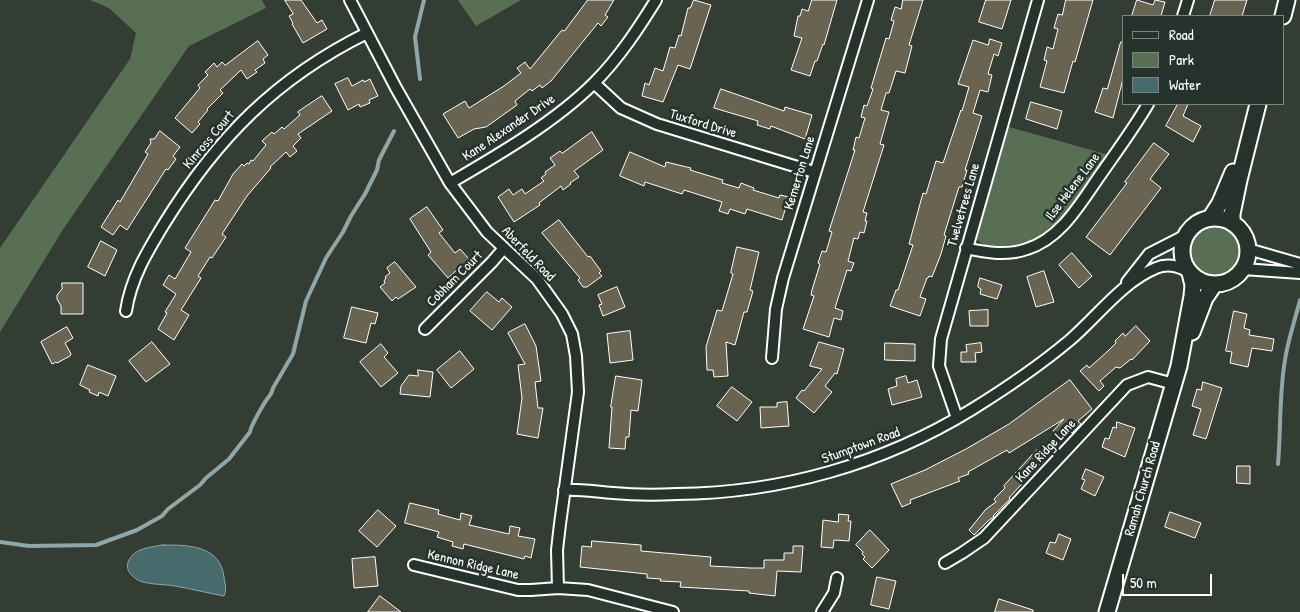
<!DOCTYPE html>
<style>
body{margin:0}
#map{position:relative;width:1300px;height:612px;overflow:hidden;background:#333d34;font-family:"Patrick Hand",sans-serif}
canvas{display:block}
.legend{position:absolute;left:1122px;top:15px;width:162px;height:90px;box-sizing:border-box;background:#26332d;border:1px solid #7d8581;margin:0;padding:6px 9px;list-style:none;font-size:15px;color:#fff}
.legend li{display:flex;align-items:center;gap:10px;height:25px}
.legend b{width:25px;border:1px solid #7d8581}
.scale{position:absolute;left:1122px;top:574px;width:90px;height:22px;box-sizing:border-box;border:2px solid #fff;border-top:0;padding-left:6px;font-size:15px;line-height:18px;white-space:nowrap;color:#fff;-webkit-text-stroke:4px #26332d;paint-order:stroke}
</style>
<div id="map">
<canvas width="1300" height="612"></canvas>
<ul class="legend">
<li><b style="height:6px;background:#26332d"></b>Road</li>
<li><b style="height:14px;background:#596f53"></b>Park</li>
<li><b style="height:14px;background:#476a6d"></b>Water</li>
</ul>
<div class="scale">50 m</div>
</div>
<script>
const context = document.querySelector('canvas').getContext('2d');
context.lineJoin = 'round';
function fill(path, color) { context.fillStyle = color; context.fill(path, 'evenodd'); }
function strokePath(path, color, width, dash) { context.strokeStyle = color; context.lineWidth = width; context.lineCap = dash ? 'butt' : 'round'; context.setLineDash(dash || []); context.stroke(path); }
function write(font, color, halo, rows, align = 'center') {
  context.font = font + ' "Patrick Hand",sans-serif'; context.lineWidth = 5; context.setLineDash([]); context.textBaseline = 'middle'; context.strokeStyle = halo; context.fillStyle = color; for (const [text, x, y, turn = 0] of rows) {
    context.save(); context.translate(x, y); context.rotate((+turn || 0) * Math.PI / 180); context.textAlign = isNaN(turn) ? turn : align; if (halo) context.strokeText(text, 0, 0); context.fillText(text, 0, 0); context.restore();
  }
}
fill(new Path2D(`
 M90,0H262L266,8L189,46L64,228L0,332V248L130,59L136,33L109,8Z
 M458,0H521L476,26Z
 M1009,127L1109,155C1091,179 1058,234 1030,244C1021,247 1012,247 1003,248C992,249 983,247 976,238L977,230Z
 M1182 251a33 33 0 1 1 66 0a33 33 0 1 1-66 0Z`), '#596f53');
const water = new Path2D(`
 M163,545C188,545 220,545 224,577C225,584 227,590 224,596C208,593 192,589 175,586C164,584 151,585 140,581C132,577 124,570 129,560C135,548 151,547 163,545Z`);
fill(water, '#476a6d');
strokePath(water, '#91a6a7', 1);
strokePath(new Path2D(`
 M420,79L415,37L424,0
 M1278,464C1281,430 1279,395 1285,360C1288,340 1295,320 1300,300
 M0,542L29,546L96,545L137,530L162,516L168,509L200,485L206,478L229,459L250,432C251,425 261,409 265,402C268,397 272,395 273,388L293,354L306,301L326,258L343,232L351,216L365,194L377,170L379,160L394,131`), '#91a6a7', 4);
const building = new Path2D(`
 M285,0H301L317,23L322,20L327,29L303,43L292,24L293,23L289,16L293,14Z
 M588,0H614L605,15L608,17L601,26L598,23L551,81L542,88L540,85L532,91L530,89L515,101L517,105L486,127L474,129L458,138L443,114L465,101L469,108L504,86L521,73L517,68L525,62L530,69L562,30L564,31Z
 M694,0L711,5L690,69L678,65L663,102L642,96L645,83L649,85L655,68L663,71L670,47L675,48L679,35L681,36L688,8H690Z
 M812,0H837L824,45L823,44L817,61H815L810,76L791,70L802,38L794,36L798,16H800L802,9L808,11Z
 M903,0H923L909,45L912,46L905,73L896,71L889,93H886L881,110L889,112L880,144L884,145L863,212L867,213L865,221H867L864,233L860,232L858,239L854,238L848,261L854,263L851,271L847,270L835,308L843,311L841,320L834,318L829,337L803,329L814,296L811,295L812,290L820,264L818,263L822,251L826,252L832,232L829,231L855,150H853L856,137L859,138L865,118L861,117L864,105L867,106L873,89L871,88L886,38L889,39L894,21L891,20L895,7L901,9Z
 M986,0H1011L1002,29L979,22Z
 M1066,0H1093L1075,62L1073,61L1064,93L1040,87L1047,61L1044,60L1047,47L1053,49L1058,29L1054,28L1058,14L1062,15Z
 M1137,0L1153,5L1155,0L1165,2L1161,16H1132Z
 M1215,0H1247L1242,16H1210Z
 M990,39L1002,43L998,56L994,54L988,74L992,75L988,92L980,90L973,113L982,116L965,170H967L962,187H959L944,235L946,236L941,254L932,277L929,276L928,278H927L920,297L926,299L920,316L890,306L896,290H898L913,245L909,244L923,193L926,194L936,161L943,163L961,110L962,111L969,87L958,84L973,40L988,45Z
 M258,41L268,55L263,59L265,63L255,70L257,72L247,79L241,70L220,90L223,93L207,109L208,110L198,122L200,124L192,133L175,118L200,88L198,85L208,75L205,72L214,63L217,67L222,62L225,65Z
 M1121,42H1124V75L1113,118L1095,112L1103,88L1107,89Z
 M348,78L352,86L363,80L364,82L370,79L378,96L369,100L370,103L360,107L359,104L348,110L335,84Z
 M721,89L784,111L785,107L812,115L805,139L771,126L770,129L757,125L758,121L714,108Z
 M322,96L332,111L298,134L301,138L293,146L297,151L290,157L286,152L270,167L271,168L247,196L222,234L226,237L212,258L210,257L198,276L201,278L181,310L189,315L174,340L158,329L167,313L165,312L176,294L163,285L169,275L175,279L191,252L185,248L215,200L218,201L233,174L242,164L244,166L247,163L249,164L251,160L253,161L266,145L262,141L272,132L274,134L282,127L284,129L300,115L298,112Z
 M1031,102L1062,111L1057,129L1026,119Z
 M1178,104H1188L1183,116L1201,126L1193,142L1166,126Z
 M160,131L180,147L173,156L176,159L168,170L166,169L127,230L120,225L113,235L101,227L118,200L120,202L148,154L145,152L151,143L150,139H154Z
 M592,132L603,150L574,171L579,177L570,183L571,184L563,190L561,186L539,203L540,205L514,222L498,197L509,189L513,195L522,189L525,194L544,181L541,178L546,174L545,172L555,165L550,158L560,151L562,153Z
 M1154,143L1169,154L1150,179L1161,188L1110,255L1086,237L1127,183L1125,182Z
 M630,152L665,167L666,162L691,168L690,170L723,180L722,183L739,188L741,183L754,188L753,190L779,198L780,195L789,197L782,220L747,209L745,214L730,209L728,214L719,211L722,202L684,190L682,194L645,182L644,186L620,176Z
 M427,207L443,230L439,233L455,253L460,249L469,259L448,278L428,255L431,252L410,219Z
 M559,220L588,257L590,256L601,271L599,273L602,276L587,287H583L578,280L580,278L542,233Z
 M101,241L117,250L105,276L88,267Z
 M737,247L759,252L750,290L753,291L747,312H744L735,345L726,342L728,376L714,377L713,370H707L706,347L717,310L722,311L733,274L731,273Z
 M1072,253L1092,276L1079,288L1059,265Z
 M395,262L416,287L398,299L396,297L392,301L380,287L385,283L384,281L386,278L385,277L390,273L387,268Z
 M1044,271L1054,302L1036,307L1027,277Z
 M980,278L1002,285L997,299L980,294L981,289L978,287Z
 M62,283H83V314H61V306L57,299V295L62,289Z
 M617,287L625,307L603,316L599,305L602,304L598,295Z
 M487,292L499,302L502,298L512,307L492,330L470,311Z
 M352,307L378,313L375,324L371,323L366,343L344,338Z
 M988,310V326H970L969,311Z
 M1234,311L1247,314L1244,328L1250,330L1249,335L1274,339L1272,351L1252,348L1248,367L1230,363L1232,352L1226,351Z
 M525,324L536,346L541,381L535,382L538,408H543L538,438L517,434L522,398L518,365L525,364L508,333Z
 M1136,326L1150,341L1132,360L1131,359L1120,368L1116,367L1100,381L1104,386L1099,391L1080,371L1087,365L1089,368L1109,350L1116,343L1115,341L1123,333L1125,336Z
 M67,327L73,338L65,343L71,354L70,356L57,363L56,362L52,364L41,342Z
 M630,331L633,360L610,363L607,334Z
 M152,342L170,364L146,382L129,361Z
 M819,342L844,349L837,374L835,373L825,386L832,392L814,413L796,398L802,390L804,391L822,369L810,366Z
 M885,343L915,344V361L885,360Z
 M981,343L982,352L975,353L976,362H961V352H967L966,345Z
 M381,344L388,353L384,357L398,373L381,387L360,362Z
 M460,351L474,369L451,388L437,370Z
 M88,365L116,376L108,396L99,392L98,396L89,392L90,390L80,385Z
 M418,370L433,372L430,397L400,394L401,386L409,375L418,376Z
 M616,376L642,380L638,411L631,410L629,437H626L625,449L609,448L612,407H611Z
 M906,376L908,383L917,380L922,397L892,405L888,389L897,386L896,379Z
 M1070,380L1092,409L1078,421L1081,424L1072,433L1070,431L1062,440L1053,431L1064,419L1009,453L1007,450L968,472L969,474L958,478L960,481L910,500L911,503L902,507L891,484L925,470L966,449L1009,424Z
 M1203,382L1222,388L1206,439L1193,435L1201,409L1192,406L1197,389L1201,390Z
 M732,387L752,402L737,421L717,406Z
 M787,402L789,426L761,428L760,407H777V403Z
 M1117,422L1135,428L1125,457L1102,447L1105,438L1109,439L1113,427L1116,428Z
 M1037,450L1044,459L1009,498L1010,499L993,516L994,517L989,520L974,535L969,530L986,509L996,502L994,499L1005,488L1004,486Z
 M1237,466H1250V484L1237,483Z
 M1086,469L1104,477L1095,496L1081,489L1085,480L1082,479Z
 M410,503L439,510L438,514L460,520L461,513L472,516L469,525L509,534L510,526L520,528L518,536L535,539L531,558L525,556L524,559L464,544L463,549L452,546L453,542L437,537L439,532L405,523Z
 M378,510L396,526L377,547L359,531Z
 M1170,512L1201,523L1195,538L1165,527Z
 M839,514L849,515L848,521H851L849,541L834,540L833,548L821,547L823,520L838,522Z
 M870,530L889,550L872,568L863,559L865,557L862,554L863,552L856,545Z
 M1059,534L1071,539L1063,560L1046,553L1050,542L1055,543Z
 M592,541L641,545V551L711,557L710,566L751,568H764V560H784V553H793V546H803L801,572L777,571L775,596L749,593V591L680,587L681,582L660,581L661,579L647,578V574L580,567L582,546L591,547Z
 M375,557L378,586L354,588L352,559Z
 M877,577L896,581L889,609L871,605Z
 M380,596L401,612H368Z
 M999,599L1033,610V612H995Z`);
fill(building, '#686451');
strokePath(building, '#fff', 1);
const minor = new Path2D(`
 M350,0L396,88L450,183L487,232L537,279L562,314L572,334L576,356L578,392L560,524L557,550L558,588
 M1183,16L1188,0
 M594,83L621,108L657,124L814,172
 M450,183C498,155 555,122 594,83C619,58 638,29 656,0
 M966,248C987,253 1007,256 1027,249C1062,238 1081,202 1101,174C1117,151 1134,128 1148,104
 M1248,249L1300,264
 M1243,269L1300,273
 M1127,282L1149,254L1186,235
 M126,311C131,278 147,252 164,224C217,138 276,78 367,33
 M425,329L492,262L504,248
 M772,358L776,309L783,278L868,0
 M957,418L939,366L941,339L1038,0
 M564,490C581,489 597,492 613,493C634,495 656,495 677,494C781,493 883,464 971,410C1005,389 1039,366 1070,340C1097,317 1122,282 1156,268C1167,263 1177,266 1188,271
 M945,563L962,553L984,538L1127,385L1148,377L1174,384
 M414,565L518,590H531L558,588L588,590L673,612
 M822,612L834,593L837,578`);
const secondary = new Path2D(`
 M1283,16L1287,0
 M1211,217L1220,203L1233,172
 M1182 251a33 33 0 1 1 66 0a33 33 0 1 1-66 0Z
 M1232,223V214L1239,180L1258,104
 M1192,332L1205,298L1214,285
 M1107,612L1179,366L1192,296L1193,285L1190,273`);
strokePath(minor, '#fff', 14);
strokePath(secondary, '#fff', 19);
strokePath(minor, '#26332d', 10);
strokePath(secondary, '#26332d', 15);
write('14px', '#fff', '#26332d', [
 ["Tuxford Drive",703,124,17],
 ["Kane Alexander Drive",509,128,-34],
 ["Kinross Court",209,140,-50],
 ["Kemerton Lane",800,173,-73],
 ["Ilse Helene Lane",1073,187,-53],
 ["Twelvetrees Lane",964,205,-74],
 ["Aberfeld Road",528,254,46],
 ["Cobham Court",455,279,-45],
 ["Stumptown Road",861,446,-20],
 ["Kane Ridge Lane",1046,451,-47],
 ["Ramah Church Road",1143,489,-74],
 ["Kennon Ridge Lane",473,565,13]
]);
</script>
